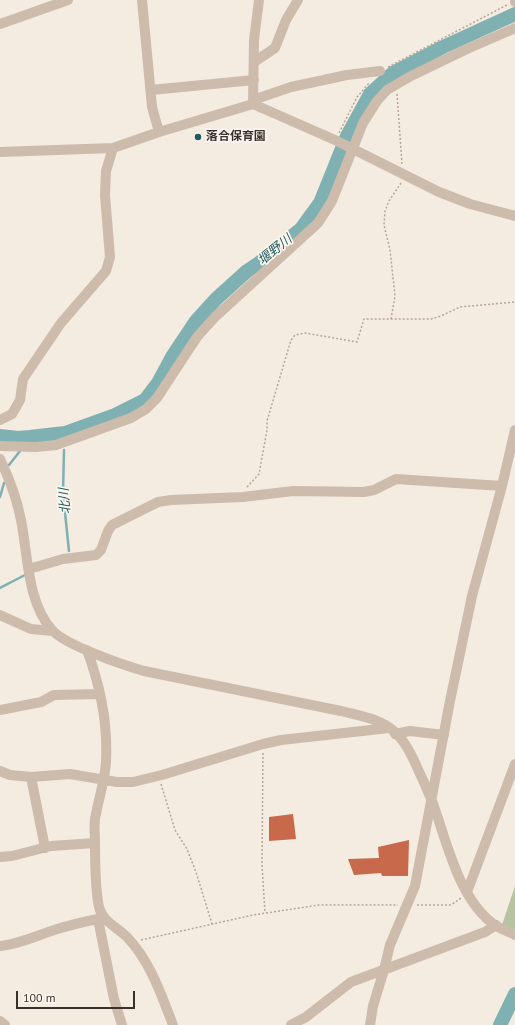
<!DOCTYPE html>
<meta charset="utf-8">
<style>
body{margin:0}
#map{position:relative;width:515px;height:1025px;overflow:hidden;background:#f4ebe1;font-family:"PT Sans",sans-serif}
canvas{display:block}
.scale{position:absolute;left:16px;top:991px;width:119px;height:18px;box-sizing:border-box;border:2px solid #3b302b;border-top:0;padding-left:5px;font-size:12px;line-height:14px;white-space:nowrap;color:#3b302b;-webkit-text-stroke:3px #fbf5ee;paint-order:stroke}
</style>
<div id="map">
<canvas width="515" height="1025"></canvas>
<div class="scale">100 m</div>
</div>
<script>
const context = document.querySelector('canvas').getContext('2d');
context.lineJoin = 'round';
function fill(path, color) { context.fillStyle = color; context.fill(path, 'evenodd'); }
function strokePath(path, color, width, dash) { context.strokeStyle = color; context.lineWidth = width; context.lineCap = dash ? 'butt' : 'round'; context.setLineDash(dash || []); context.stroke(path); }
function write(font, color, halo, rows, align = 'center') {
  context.font = font + ' "PT Sans","Noto Sans JP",sans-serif'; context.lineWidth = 3.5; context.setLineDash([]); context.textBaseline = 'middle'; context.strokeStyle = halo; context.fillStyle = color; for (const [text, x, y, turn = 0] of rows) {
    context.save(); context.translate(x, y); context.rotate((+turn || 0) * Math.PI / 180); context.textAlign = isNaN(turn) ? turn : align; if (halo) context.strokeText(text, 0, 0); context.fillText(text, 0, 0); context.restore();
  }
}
fill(new Path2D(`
 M515,886V930L502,925Z`), '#b8c4a0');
strokePath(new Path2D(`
 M34,441L39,437
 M64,450L63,493L69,551
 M9,465L20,451
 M0,497L4,483
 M0,588L25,575`), '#7fb0b2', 2.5);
strokePath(new Path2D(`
 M0,436L18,438L30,437L65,433L115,415L145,400L158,383L172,357L196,321L216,299L247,271L259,263L301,229L320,203L347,136L370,94L393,73L443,47L515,14
 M500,1025L515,994`), '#7fb0b2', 14);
fill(new Path2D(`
 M293,814L296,839L269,841V817Z
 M409,840L408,876H382L381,873L354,875L348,859L379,858L378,847Z`), '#c8694b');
strokePath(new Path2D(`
 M388,67L507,5
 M397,94L402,164
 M339,133L357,97L370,82
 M391,319L395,296L390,250L384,225L385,211L389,201L401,183
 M247,487L259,474L267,430V421L291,340L295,335L305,333L357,342L364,319H431L441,316L460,307L515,302
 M263,753L262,865L265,913
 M161,784L175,830L187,849L196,872L212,924
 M417,905H451L461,898
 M141,940L253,915L319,905H398`), '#b9a596', 1.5, [2, 2]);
strokePath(new Path2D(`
 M142,0L152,107L159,132
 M515,0V2
 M0,24L68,0
 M254,62L275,48L286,20L298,0
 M151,90L254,80
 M253,100L291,87L347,75L380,71
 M253,104L254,40L259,0
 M0,152L113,148L159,132L253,104L335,140L439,192L470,204L515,216
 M0,420L12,414L20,400L23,379L61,323L106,271L110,257L105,195L106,171L113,148
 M0,446L36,447L56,445L131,418L146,409L157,398L197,337L215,317L318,223L332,201L363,123L377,101L387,90L411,76L467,49L515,28
 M0,459C9,478 17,499 21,520C28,555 27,602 52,630C65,645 123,665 144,671L341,711C357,715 376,718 390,728C406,740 413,758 421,776C425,784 428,792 432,801C447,841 458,900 496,926C502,929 509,932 515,935
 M29,569L63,559L96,555L101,550L108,531L112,525L158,502L171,500L243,497L293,491L364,492L374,490L396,479L502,486
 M0,615L31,629L53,631
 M87,650C100,685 108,724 106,762C105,780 98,801 95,819C94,827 95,835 95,843C95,863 95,888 99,907C102,921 117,927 127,937C150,961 161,994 173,1025
 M0,710L41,702L54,695L100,694
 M395,734L410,731L444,735
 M0,771L10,775L31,777L70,774L117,782H133L162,775L263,744L281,740L389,728
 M31,777L45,848
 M0,857L12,856L51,846L95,843
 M467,892L515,764
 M98,919L114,999L122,1025
 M0,946C19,944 36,936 54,930C70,925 87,921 103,918
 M0,1021L5,1025
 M291,1025L306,1017L351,982L485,932L496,925
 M370,1025L373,1006L384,970L390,945L415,886L450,701L472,596L502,486L515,430`), '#cdbbac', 10);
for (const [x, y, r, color] of [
 [198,137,4,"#1f5a5e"]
]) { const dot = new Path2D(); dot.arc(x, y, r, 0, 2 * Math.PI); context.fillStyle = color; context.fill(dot); strokePath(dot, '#fbf5ee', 1.5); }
write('bold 12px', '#3b302b', '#fbf5ee', [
 ["落合保育園",206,137]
], 'left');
write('italic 13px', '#1f5a5e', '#fbf5ee', [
 ["堰野川",275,250,-39],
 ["北川",65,501,-94]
]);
</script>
